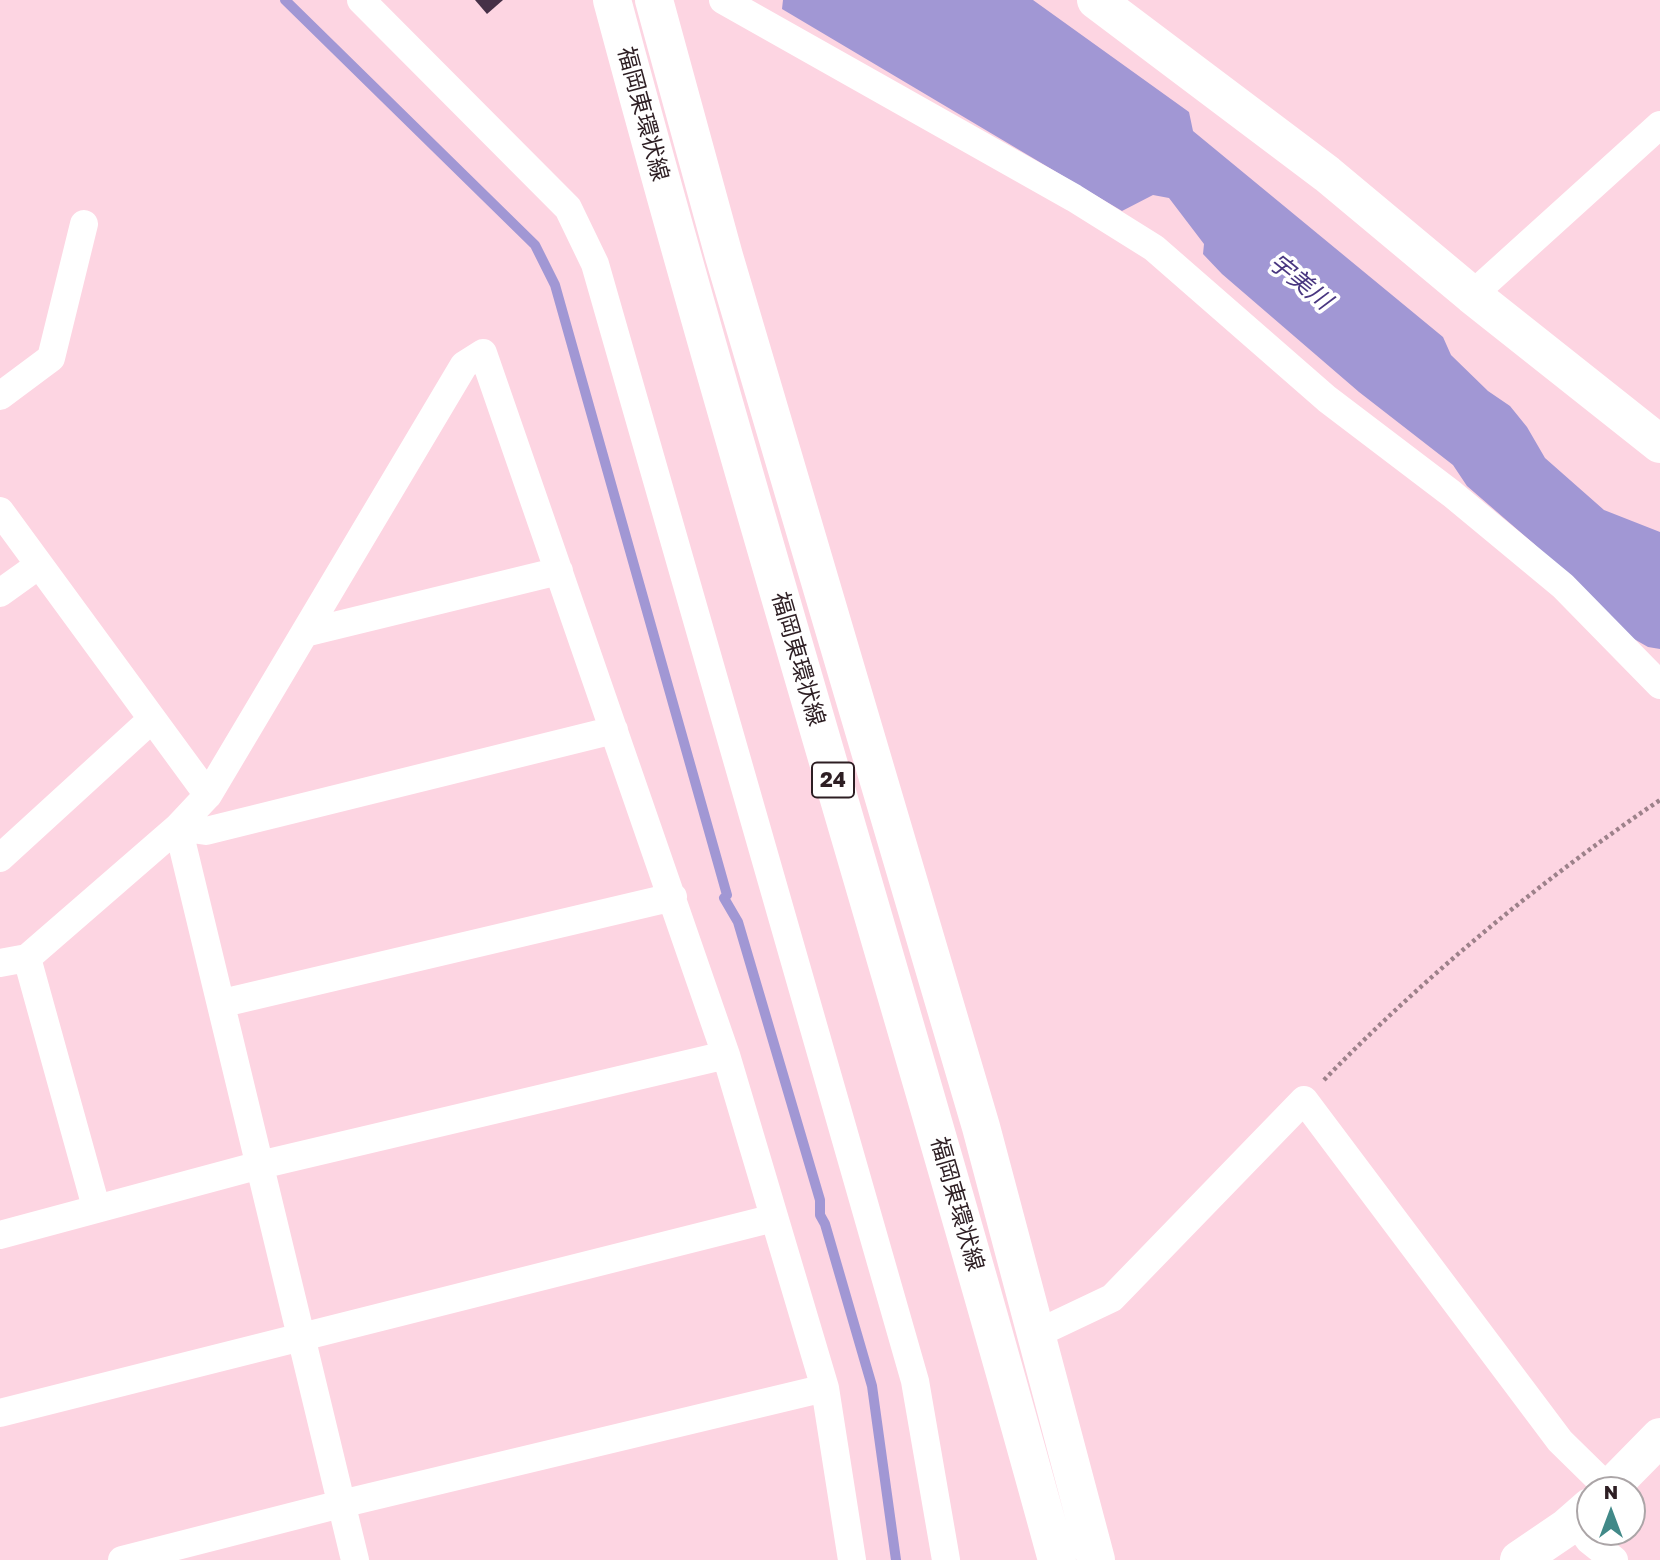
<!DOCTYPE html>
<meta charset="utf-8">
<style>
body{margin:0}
#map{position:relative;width:1660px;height:1560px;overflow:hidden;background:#fdd5e2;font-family:"Golos Text",sans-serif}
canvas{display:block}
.north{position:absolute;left:1576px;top:1476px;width:70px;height:70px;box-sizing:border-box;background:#fff;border:2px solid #aba5a7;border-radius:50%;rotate:0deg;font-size:19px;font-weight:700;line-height:28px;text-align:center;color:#2d1e23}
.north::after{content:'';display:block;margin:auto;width:24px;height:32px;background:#418988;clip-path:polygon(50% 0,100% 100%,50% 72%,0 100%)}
</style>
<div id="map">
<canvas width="1660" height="1560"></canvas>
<div class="north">N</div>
</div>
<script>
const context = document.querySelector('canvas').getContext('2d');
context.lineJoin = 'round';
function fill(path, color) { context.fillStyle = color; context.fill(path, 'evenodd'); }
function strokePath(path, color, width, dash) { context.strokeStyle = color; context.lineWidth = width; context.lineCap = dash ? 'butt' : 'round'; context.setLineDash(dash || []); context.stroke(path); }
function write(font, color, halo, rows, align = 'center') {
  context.font = font + ' "Golos Text","Noto Sans JP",sans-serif'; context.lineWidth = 7; context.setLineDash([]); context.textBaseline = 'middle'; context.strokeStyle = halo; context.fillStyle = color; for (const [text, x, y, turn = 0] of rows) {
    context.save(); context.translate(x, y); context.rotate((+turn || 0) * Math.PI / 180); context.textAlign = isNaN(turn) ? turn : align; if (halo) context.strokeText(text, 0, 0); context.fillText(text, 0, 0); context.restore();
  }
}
fill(new Path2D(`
 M783,0H1033L1189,112L1193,131L1443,337L1451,355L1488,391L1510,406L1527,427L1545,458L1604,510L1660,532V649L1648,647L1620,631L1534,544L1467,486L1453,465L1359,392L1222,274L1203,254L1204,244L1169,198L1153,195L1122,211L782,9Z`), '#a197d4');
strokePath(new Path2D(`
 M285,0L535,245L555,285L727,895L724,898L738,922L820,1200V1215L825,1224L872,1386L896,1560`), '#a197d4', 10);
fill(new Path2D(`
 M475,0H503L487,14Z`), '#463047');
strokePath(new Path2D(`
 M1324,1080C1425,976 1540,881 1660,800`), '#9d818a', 4.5, [3.5, 3.5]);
strokePath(new Path2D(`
 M361,0L568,208L595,264L915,1381L946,1560
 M723,0L1074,198L1154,248L1327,399L1452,494L1563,586L1660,685
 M1472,295L1660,125
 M0,396L51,358L84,224
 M0,511L208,795
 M0,593L39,565
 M305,633L559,571
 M178,827L355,1560
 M178,827L206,831L614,730
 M0,858L152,719
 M27,958L96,1207
 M0,963L27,958L178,827L208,795L464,365L483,353L726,1055L825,1388L852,1560
 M223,1003L673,897
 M0,1235L260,1165L726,1055
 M1034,1335L1112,1298L1304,1100L1560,1441L1609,1489
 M0,1413L774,1218
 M1575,1521L1589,1540L1614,1560
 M122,1560L341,1504L825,1388`), '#fff', 28);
strokePath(new Path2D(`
 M1096,0L1327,174L1472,295L1660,444
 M1608,1490L1660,1437
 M1519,1560L1566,1528L1590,1507`), '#fff', 38);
strokePath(new Path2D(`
 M612,0C752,522 914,1038 1057,1560
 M654,0L724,256L981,1127L1096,1560`), '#fff', 38);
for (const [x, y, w] of [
 [833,780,42]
]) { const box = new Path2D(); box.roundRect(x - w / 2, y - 17.5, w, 35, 5); context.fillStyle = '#fff'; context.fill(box); strokePath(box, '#2d1e23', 2); }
write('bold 21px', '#2d1e23', null, [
 ["24",833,780]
]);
write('23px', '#2d1e23', '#fff', [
 ["福岡東環状線",643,114,75],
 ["福岡東環状線",798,659,74],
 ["福岡東環状線",957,1204,74]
]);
write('italic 24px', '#493780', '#fff', [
 ["宇美川",1300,282,39]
]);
</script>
